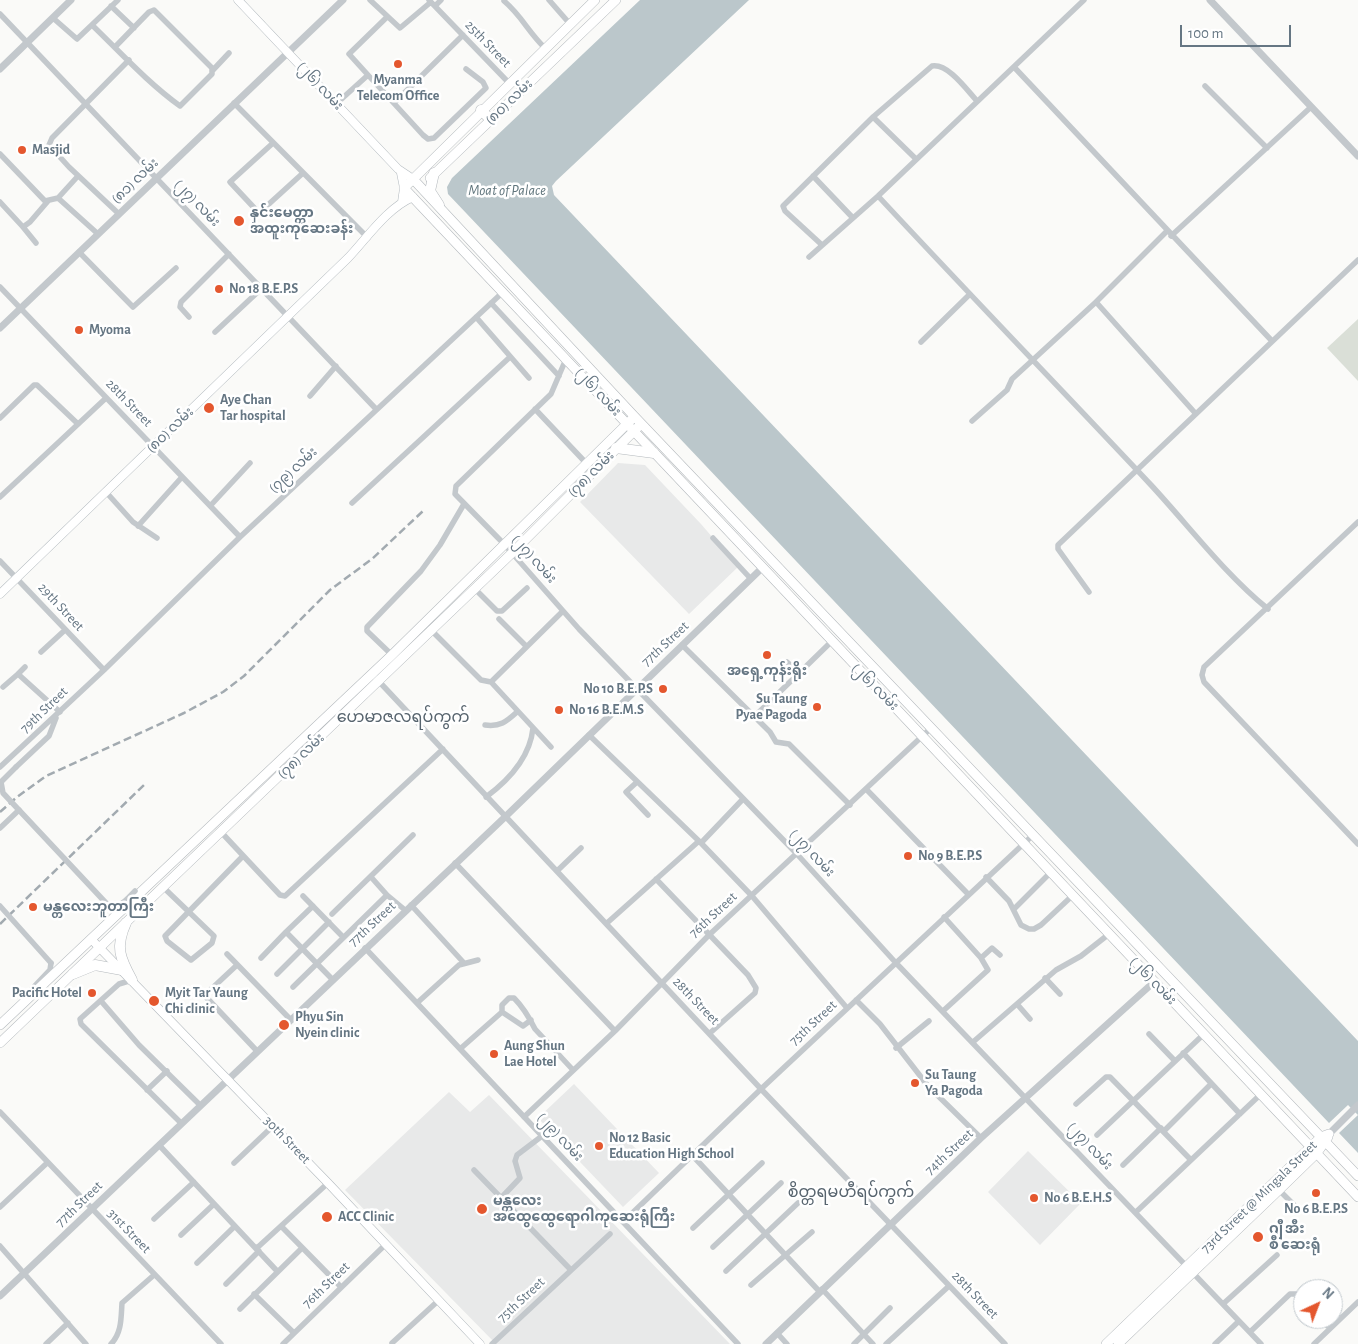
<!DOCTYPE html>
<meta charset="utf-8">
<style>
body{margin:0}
#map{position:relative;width:1358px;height:1344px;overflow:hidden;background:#fafaf8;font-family:"Alegreya Sans",sans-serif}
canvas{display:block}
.north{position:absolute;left:1293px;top:1279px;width:50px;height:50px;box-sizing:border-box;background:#fff;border:1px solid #c1c8cd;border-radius:50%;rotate:43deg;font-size:14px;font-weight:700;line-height:20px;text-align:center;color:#657683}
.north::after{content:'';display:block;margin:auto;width:18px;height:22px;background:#e4572e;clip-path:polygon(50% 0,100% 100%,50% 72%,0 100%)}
.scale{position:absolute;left:1180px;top:25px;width:111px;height:22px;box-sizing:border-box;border:2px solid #657683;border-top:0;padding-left:6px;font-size:15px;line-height:18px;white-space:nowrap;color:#657683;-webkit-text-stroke:4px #fff;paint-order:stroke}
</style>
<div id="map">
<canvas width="1358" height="1344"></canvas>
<div class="north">N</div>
<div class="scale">100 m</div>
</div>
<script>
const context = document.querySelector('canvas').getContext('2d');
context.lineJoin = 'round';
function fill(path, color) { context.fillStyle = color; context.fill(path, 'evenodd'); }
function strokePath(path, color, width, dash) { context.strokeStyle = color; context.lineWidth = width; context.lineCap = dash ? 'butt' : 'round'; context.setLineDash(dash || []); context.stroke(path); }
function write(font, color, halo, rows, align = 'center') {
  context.font = font + ' "Alegreya Sans","Noto Sans Myanmar",sans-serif'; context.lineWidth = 5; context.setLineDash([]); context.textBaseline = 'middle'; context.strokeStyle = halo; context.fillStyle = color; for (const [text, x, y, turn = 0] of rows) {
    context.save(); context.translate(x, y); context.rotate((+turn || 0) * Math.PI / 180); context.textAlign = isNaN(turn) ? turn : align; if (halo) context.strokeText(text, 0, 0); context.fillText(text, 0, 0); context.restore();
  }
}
fill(new Path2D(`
 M618,463L645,465L701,524L738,567L689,614L580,502Z
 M574,1084L659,1173L623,1207L538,1118Z
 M449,1092L470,1112L489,1095L730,1344H496L345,1190Z
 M1028,1151L1081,1203L1040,1245L988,1192Z`), '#e8e9e9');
fill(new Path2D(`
 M1358,319V381L1327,348Z`), '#dadfd7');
fill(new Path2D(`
 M640,0H749L556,181L552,186L554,195L1358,1041V1115L1348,1105L1329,1123L448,194L447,187L452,178Z
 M1358,1115V1153L1339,1133Z`), '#bbc7cb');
const secondary = new Path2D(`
 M238,0L398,169L413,179
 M401,173L404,188L402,202
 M0,594L348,258C367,238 387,208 413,197
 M91,939L328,1183L480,1344`);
const primary = new Path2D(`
 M595,0L404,188L1358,1197
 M430,178L616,0
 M413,179L634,416L1358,1176
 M0,1025L392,655L631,420
 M0,1043L512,553L638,427
 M1106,1344L1321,1137L1329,1134
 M1118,1344L1279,1190L1317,1153L1328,1137`);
const trunk = new Path2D(`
 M481,110L491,120
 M434,173L430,191L439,205
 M616,448L654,453
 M126,923C115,947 120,958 132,980
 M73,974L95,965L122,970`);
strokePath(secondary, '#b3babf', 9);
strokePath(primary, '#b5babe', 10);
strokePath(trunk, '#b4b9bd', 11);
strokePath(new Path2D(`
 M370,0L400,28L431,2
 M429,0L509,83
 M549,0L570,24
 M504,1C521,15 529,33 545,48
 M111,6L134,28
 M435,6L441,0
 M0,14L376,409
 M53,18L77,39L118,0
 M92,25C120,52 148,83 180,106L212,74V68L154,10L149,12L115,47
 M1014,67L1272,341
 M213,70L229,53
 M368,75L349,54L387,17
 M1205,86L1267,148
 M234,103L368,238
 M394,103L463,35
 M336,104L368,75L423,135L428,139L434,138L486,88L483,82L466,69
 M873,117L916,159
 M273,143L230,182L259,213L303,173
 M0,154L45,201L58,198L78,176
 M813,176L853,218
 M878,196C968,293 1060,388 1151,485C1189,526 1224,573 1268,609
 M58,198L98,234
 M0,202L23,227L30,222L48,201
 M119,214L69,167L49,145L52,138L129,60
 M23,227L36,243
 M1167,231L1096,302L1196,414
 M1171,236L1311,107
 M822,245L785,211L783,206L873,117L932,66C948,63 967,90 977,101
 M79,252L133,307L176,268
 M809,257L878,196L1084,0
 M0,287L240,537
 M491,303L559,376
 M189,317L180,307L181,302L229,254
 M476,317L529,378
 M215,332L261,289
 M921,342L970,294
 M566,359L551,394L456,486L455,494L505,545L579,629L796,853L896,963L1261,1344
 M310,396L336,366
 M535,409L587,464
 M0,418L34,385H37L78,424
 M972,421L1007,390L1012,379L1096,302
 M106,492L133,522L157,538
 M0,497L106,398
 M352,503L510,357
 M211,505L250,463
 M1358,522L1204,667L1202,675L1204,682L1358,844
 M138,526L182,477
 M713,538L751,579
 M0,561L104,670
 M474,588L497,611H502L527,588
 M1089,592L1058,549V545L1358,260
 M499,619L526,646
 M430,629L481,680L491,682
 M682,645L770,732L776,742L789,744L850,805
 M41,652L65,630
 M392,655L367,631V627L421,571L440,545L464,504
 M787,662L799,672
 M18,674L25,667
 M372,674L761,1089L1005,1344
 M3,687L18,674L60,712
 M754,717L831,642
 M485,725C500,727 506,722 517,712
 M589,735L701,843L752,896L847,1008
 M551,747L491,682L563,611
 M0,767L104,670L240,537L502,293
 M16,767L49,736L56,718
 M637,782L626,792L648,815
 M867,790L968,894
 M486,797C509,780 530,757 533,728
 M0,828L19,810
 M221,832L280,895L285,896L443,749
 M701,843L743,799
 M455,863L615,1031
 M557,871L581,848
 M371,877L387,895
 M986,877L1009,901L1021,925L1029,929H1034L1041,925L1072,896
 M656,879L748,975L756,988L755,993L710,1033
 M164,888L214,936L212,943L191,960L167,941L165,936L243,856
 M303,896L343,937
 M411,905L464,963
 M313,906L286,932L332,979
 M1014,909L1050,873
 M332,914L413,835
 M607,923L699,841
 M365,948L738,1344
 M227,954L290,1019
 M261,958L286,932
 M981,958L992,948L1000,955
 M237,965L207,993L206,997L257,1051
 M277,974L329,922
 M1045,978L1060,994
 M132,980L119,984L80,1019L81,1024L181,1123
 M293,987L387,895L405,910
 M32,989L50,970L51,963
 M856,1000L880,1024L928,1086L981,1138
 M101,1001L139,1045L200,1105
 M417,1003L459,965L478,960
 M1017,1004L1030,1019
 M943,1011L988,970L981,958L944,917
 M531,1020L523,1026L502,1012V1005L509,998H514C524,1008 529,1017 535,1029L573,1070
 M1149,1034L1175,1061
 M973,1042L1056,970L1081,956L1109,934
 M896,1048L929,1021
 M460,1049L502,1012
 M1183,1053L1240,1114
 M147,1090L167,1071
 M1076,1104L1106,1077H1110L1191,1160
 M0,1112L221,1344
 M524,1117L615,1031L709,935L931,728
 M1164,1131L1211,1084
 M1097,1135L1204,1034
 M159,1145L277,1271
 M692,1155L819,1291
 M234,1163L273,1126
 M1123,1165L1161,1128
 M474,1170L571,1270
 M1279,1190L1294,1205
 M501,1198L520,1178L515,1161L517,1155L542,1136
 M0,1207L47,1163
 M1136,1212L1261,1094
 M154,1219L194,1182
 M623,1222L761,1089L1033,835
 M281,1226L341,1287
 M693,1228L762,1163
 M181,1235L214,1204
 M0,1246L86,1344
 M255,1247H258L328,1183
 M713,1247L781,1183
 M197,1263L235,1226
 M726,1271L798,1203
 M226,1284L259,1251
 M751,1285L812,1232
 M822,1289L873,1344
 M254,1294L294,1333
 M1223,1304L1277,1255
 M240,1309L302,1248
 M1321,1319L1330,1328
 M1250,1332L1290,1294H1297L1303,1300
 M777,1333L787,1344
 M392,1343L439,1300
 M46,1344L68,1323
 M111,1344C122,1333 121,1317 122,1303L154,1275
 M283,1344L386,1244
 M492,1344L610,1234
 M854,1344L890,1308
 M886,1344L949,1286
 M1215,1344L1239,1321
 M1314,1344L1358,1302`), '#c3c8cc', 5.5);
strokePath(new Path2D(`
 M1210,0L1358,156
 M0,69L71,0
 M0,328L343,0
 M1329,1134L1358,1105
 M0,1296L505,817L761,569
 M766,1344L981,1138L1154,982`), '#c3c8cc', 7);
strokePath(secondary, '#fff', 8);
strokePath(primary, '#fff', 9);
strokePath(trunk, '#fff', 10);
strokePath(new Path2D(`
 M0,812L17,797L46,776L184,713L223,692L244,676L330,590L372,559L423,511
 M0,924L144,785`), '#a2aab0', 2.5, [8, 4]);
strokePath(new Path2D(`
 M16,767L1,782L3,793L106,903C118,912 127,899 135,891
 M0,906L51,963`), '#c3c8cc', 5.5);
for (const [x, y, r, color] of [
 [398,64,5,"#e4572e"],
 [22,150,5,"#e4572e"],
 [239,221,6,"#e4572e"],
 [219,289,5,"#e4572e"],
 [79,330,5,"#e4572e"],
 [209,408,6,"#e4572e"],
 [767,655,5,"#e4572e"],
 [663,689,5,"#e4572e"],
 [817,707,5,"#e4572e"],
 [559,710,5,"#e4572e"],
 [908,856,5,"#e4572e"],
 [33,907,5,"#e4572e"],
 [92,993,5,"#e4572e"],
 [154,1001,6,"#e4572e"],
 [284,1025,6,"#e4572e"],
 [494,1054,5,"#e4572e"],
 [915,1083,5,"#e4572e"],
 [599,1146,5,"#e4572e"],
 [1316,1193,5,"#e4572e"],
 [1034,1198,5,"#e4572e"],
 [482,1209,6,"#e4572e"],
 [327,1217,6,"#e4572e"],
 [1258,1237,6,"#e4572e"]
]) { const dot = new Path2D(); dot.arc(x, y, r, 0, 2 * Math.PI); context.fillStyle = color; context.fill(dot); strokePath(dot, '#fff', 2); }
write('14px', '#657683', '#fff', [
 ["25th Street",488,44,46],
 ["(၂၆) လမ်း",320,86,47],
 ["(၈၀) လမ်း",509,102,-44],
 ["(၈၁) လမ်း",135,181,-44],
 ["(၂၇) လမ်း",197,203,46],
 ["(၂၆) လမ်း",598,392,47],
 ["28th Street",129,403,46],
 ["(၈၀) လမ်း",170,430,-44],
 ["(၇၉) လမ်း",293,470,-43],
 ["(၇၈) လမ်း",591,474,-45],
 ["(၂၇) လမ်း",534,559,48],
 ["29th Street",61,607,47],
 ["77th Street",665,644,-43],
 ["(၂၆) လမ်း",875,687,45],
 ["79th Street",44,710,-44],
 ["(၇၈) လမ်း",301,756,-44],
 ["(၂၇) လမ်း",812,853,47],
 ["76th Street",713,915,-43],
 ["77th Street",372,924,-43],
 ["(၂၆) လမ်း",1153,981,46],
 ["28th Street",696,1001,46],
 ["75th Street",813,1023,-43],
 ["(၂၉) လမ်း",560,1137,47],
 ["30th Street",287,1140,46],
 ["(၂၇) လမ်း",1090,1146,47],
 ["74th Street",949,1152,-43],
 ["73rd Street @ Mingala Street",1259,1197,-44],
 ["77th Street",79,1204,-44],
 ["31st Street",129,1231,46],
 ["76th Street",326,1285,-44],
 ["28th Street",975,1295,46],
 ["75th Street",521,1300,-43]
]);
write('bold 14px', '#657683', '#fff', [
 ["Myanma",398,80,"center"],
 ["Telecom Office",398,96,"center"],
 ["Masjid",32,150],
 ["နှင်းမေတ္တာ",250,213],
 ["အထူးကုဆေးခန်း",250,229],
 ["No 18 B.E.P.S",229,289],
 ["Myoma",89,330],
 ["Aye Chan",220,400],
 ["Tar hospital",220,416],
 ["အရှေ့ကုန်းရိုး",767,671,"center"],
 ["No 10 B.E.P.S",653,689,"right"],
 ["Su Taung",807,699,"right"],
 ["Pyae Pagoda",807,715,"right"],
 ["No 16 B.E.M.S",569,710],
 ["No 9 B.E.P.S",918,856],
 ["မန္တလေးဘူတာကြီး",43,907],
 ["Pacific Hotel",82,993,"right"],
 ["Myit Tar Yaung",165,993],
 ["Chi clinic",165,1009],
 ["Phyu Sin",295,1017],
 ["Nyein clinic",295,1033],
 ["Aung Shun",504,1046],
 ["Lae Hotel",504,1062],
 ["Su Taung",925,1075],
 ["Ya Pagoda",925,1091],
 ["No 12 Basic",609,1138],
 ["Education High School",609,1154],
 ["No 6 B.E.H.S",1044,1198],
 ["မန္တလေး",493,1201],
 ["အထွေထွေရောဂါကုဆေးရုံကြီး",493,1217],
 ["No 6 B.E.P.S",1316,1209,"center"],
 ["ACC Clinic",338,1217],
 ["ဂျီ အီး",1269,1229],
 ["စီ ဆေးရုံ",1269,1245]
], 'left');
write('italic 15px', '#60757c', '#fff', [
 ["Moat of Palace",507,190]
]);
write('16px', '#57646e', '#fff', [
 ["ဟေမာဇလရပ်ကွက်",403,717],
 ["စိတ္တရမဟီရပ်ကွက်",851,1192]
]);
</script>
